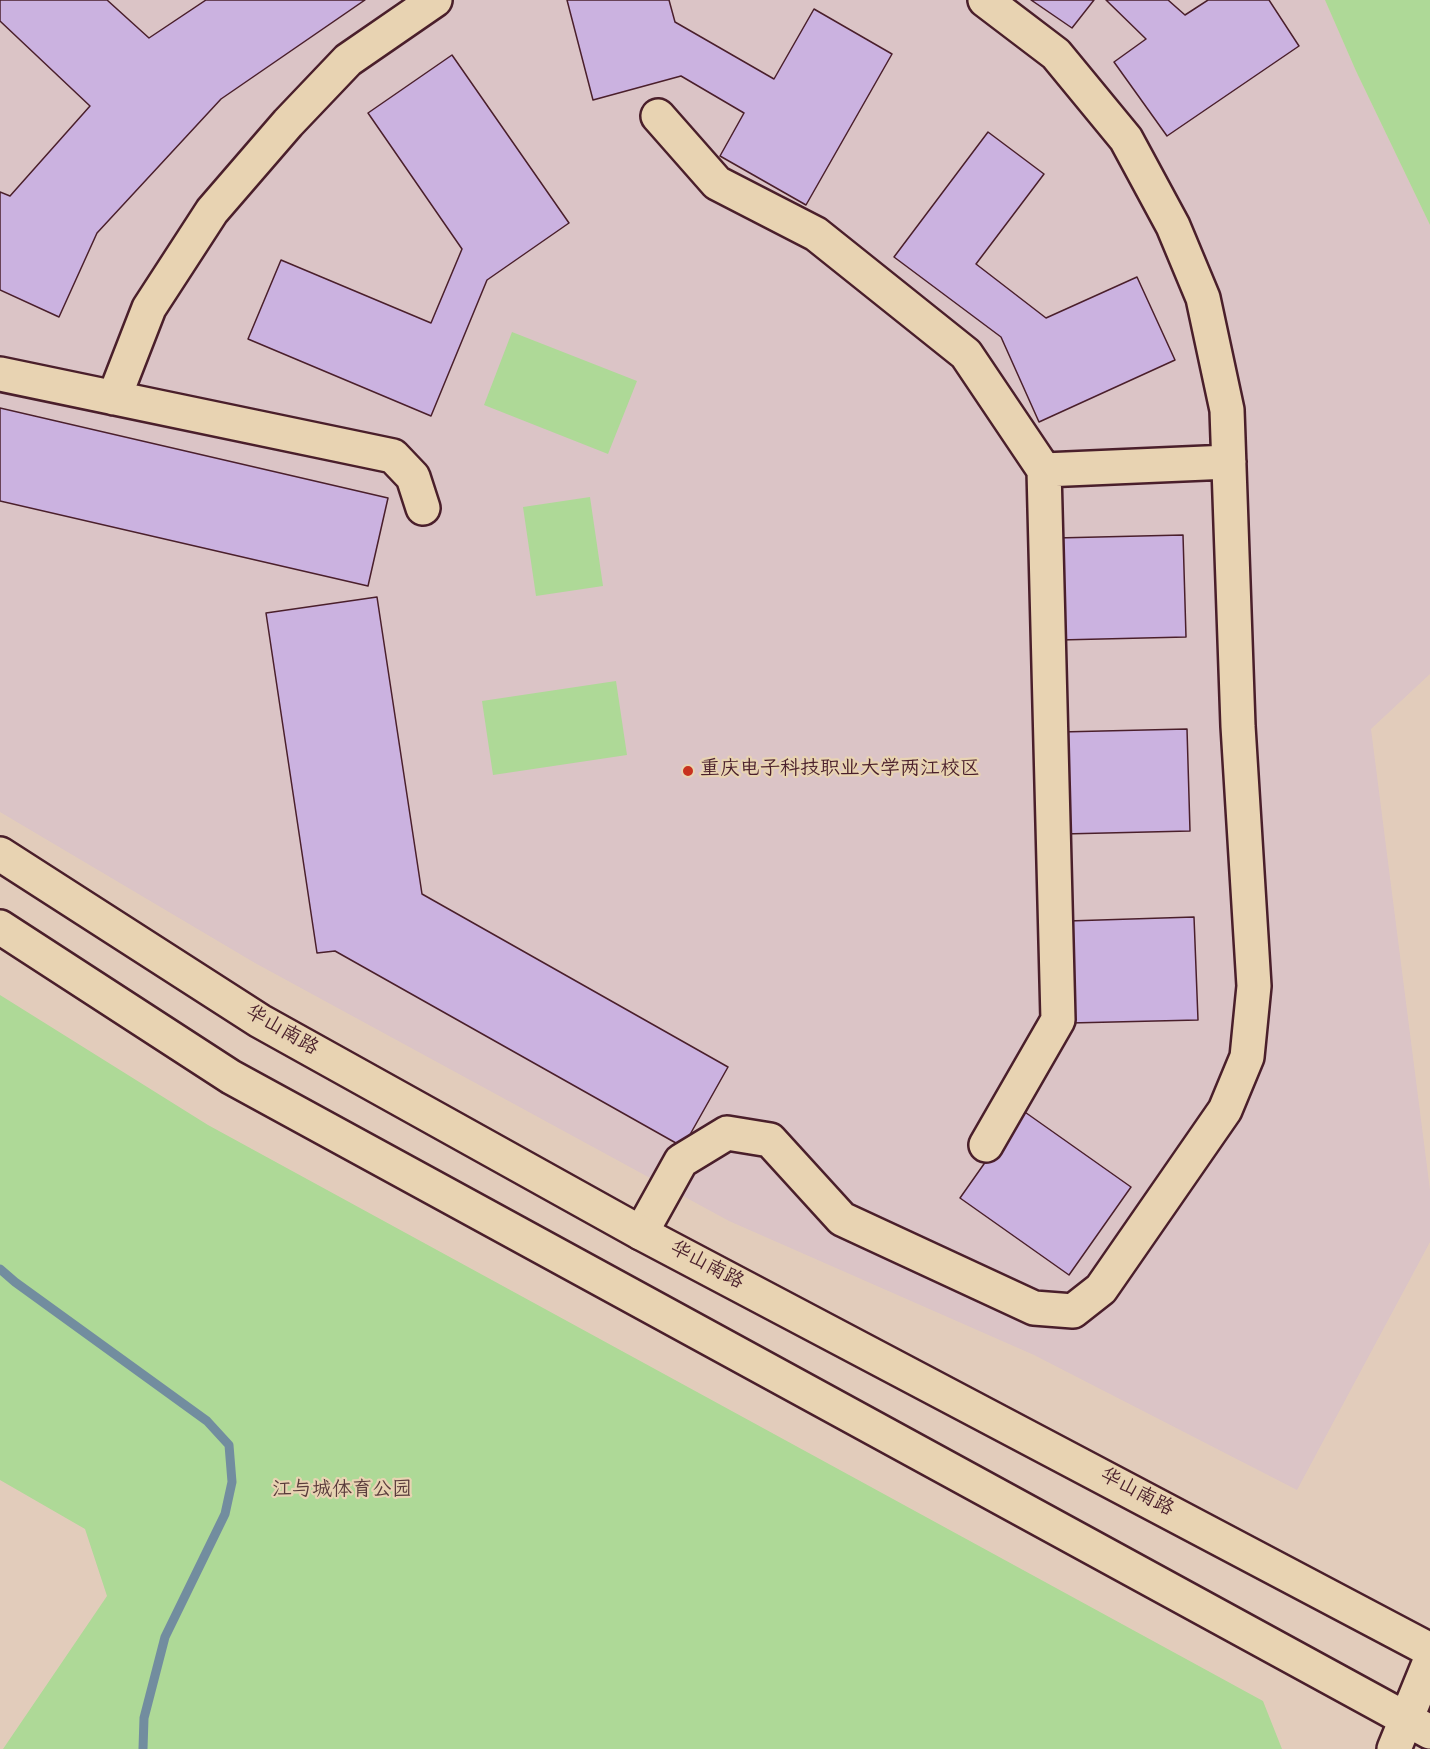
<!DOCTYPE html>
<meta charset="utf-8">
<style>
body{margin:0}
canvas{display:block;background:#e2ccbb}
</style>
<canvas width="1430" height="1749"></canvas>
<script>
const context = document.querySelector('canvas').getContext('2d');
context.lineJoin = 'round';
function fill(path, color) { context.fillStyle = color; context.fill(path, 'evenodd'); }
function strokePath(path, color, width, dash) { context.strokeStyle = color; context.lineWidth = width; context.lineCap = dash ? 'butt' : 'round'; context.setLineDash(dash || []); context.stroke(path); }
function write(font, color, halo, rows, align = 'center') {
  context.font = font + ' "Gochi Hand","LXGW WenKai TC",sans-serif'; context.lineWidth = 4.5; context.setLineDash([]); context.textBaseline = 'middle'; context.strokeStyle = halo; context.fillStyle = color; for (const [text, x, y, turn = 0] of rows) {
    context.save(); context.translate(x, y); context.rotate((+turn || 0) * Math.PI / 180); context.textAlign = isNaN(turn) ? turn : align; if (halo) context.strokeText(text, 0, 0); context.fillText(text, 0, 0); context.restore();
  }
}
fill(new Path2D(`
 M0,0H1325L1356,71L1430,225V674L1371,729L1430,1190V1242L1297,1490L1034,1355L729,1221L255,963L0,812Z`), '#dbc4c6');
fill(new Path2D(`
 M1325,0H1430V225L1356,71Z
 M512,332L637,381L608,454L484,405Z
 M590,497L603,586L536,596L523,507Z
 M616,681L627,755L493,775L482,701Z
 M0,995L208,1125L1263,1701L1282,1749H3L107,1596L85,1529L0,1480Z`), '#aed997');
strokePath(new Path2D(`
 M0,1269L15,1282L207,1421L229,1445L232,1482L225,1514L165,1637L144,1718L143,1749`), '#728d9f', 9);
const building = new Path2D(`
 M0,0H107L149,38L206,0H365L221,99L97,233L59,317L0,290V192L10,196L90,106L0,21Z
 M567,0H669L675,22L774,79L814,9L892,54L806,205L720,156L744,113L681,76L593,100Z
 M1031,0H1094L1072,28Z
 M1106,0H1168L1185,15L1208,0H1269L1299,46L1167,136L1114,62L1146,39Z
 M452,55L569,223L487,280L431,416L248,339L281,260L431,323L462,249L368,113Z
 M988,132L1044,174L976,264L1046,318L1137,277L1175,360L1039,422L1001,337L894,257Z
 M0,408L388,498L368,586L0,501Z
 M1183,535L1186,637L1059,640L1056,538Z
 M377,597L422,894L728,1067L683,1147L335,951L317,953L266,613Z
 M1187,729L1190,831L1063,834L1060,732Z
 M1194,917L1198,1020L1070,1023L1068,921Z
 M1022,1110L1131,1187L1069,1275L960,1198Z`);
fill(building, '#cbb2e0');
strokePath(building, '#4a1f2b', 1.5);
const minor = new Path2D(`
 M658,116L717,183L816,234L966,354L1044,470L1058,1020L986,1145
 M0,374L393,456L413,477L423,508
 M114,398L149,308L212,211L288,123L348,60L435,0
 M1044,470L1229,462
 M641,1233L681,1161L727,1133L770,1140L842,1219L1034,1308L1073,1311L1101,1289L1225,1110L1247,1057L1254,986L1238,726L1227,410L1203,298L1173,226L1126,139L1056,54L985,0`);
const major = new Path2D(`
 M0,854L260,1021L641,1233L1430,1650
 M0,927L231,1077L1430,1732
 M1394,1749L1430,1661`);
strokePath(minor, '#4a1f2b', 38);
strokePath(major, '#4a1f2b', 38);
strokePath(minor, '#e8d3b2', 33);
strokePath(major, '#e8d3b2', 33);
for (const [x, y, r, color] of [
 [688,771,6,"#c8321e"]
]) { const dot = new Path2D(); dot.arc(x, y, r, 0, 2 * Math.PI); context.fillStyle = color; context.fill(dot); strokePath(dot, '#e8d3b2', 2); }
write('20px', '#4a1f2b', '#e8d3b2', [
 ["重庆电子科技职业大学两江校区",700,771]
], 'left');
write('20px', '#4a1f2b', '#e8d3b2', [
 ["华山南路",281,1032,30],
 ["华山南路",706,1267,28],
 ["华山南路",1136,1494,28]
]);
write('20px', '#593b3b', '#e8d3b2', [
 ["江与城体育公园",342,1492]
]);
</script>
